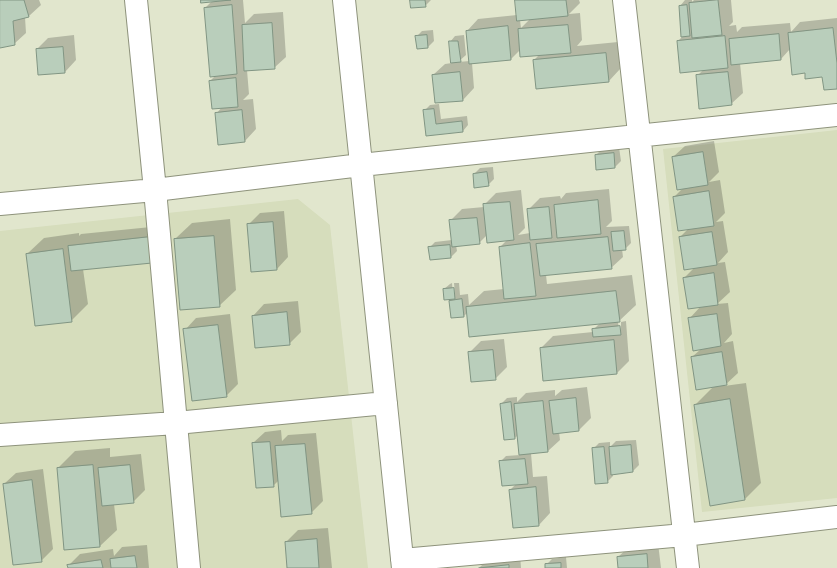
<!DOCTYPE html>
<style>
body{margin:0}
canvas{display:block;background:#e1e6cd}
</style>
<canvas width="837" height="568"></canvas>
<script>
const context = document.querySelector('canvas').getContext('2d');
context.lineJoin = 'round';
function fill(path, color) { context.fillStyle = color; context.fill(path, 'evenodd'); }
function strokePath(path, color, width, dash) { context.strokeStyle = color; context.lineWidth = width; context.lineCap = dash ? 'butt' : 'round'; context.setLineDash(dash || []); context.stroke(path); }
fill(new Path2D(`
 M837,130V498L702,512L663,149Z
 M298,199L330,225L368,568H0V231Z`), '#d6ddbc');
fill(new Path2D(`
 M0,0H39L41,5L29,16L25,17L26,33L14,44L0,47Z
 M202,0H243L245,23L254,14L283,12L286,57L274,68L247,70L249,94L243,100L253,99L256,129L245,141L216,114L222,107L210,81L216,75L205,8L212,1Z
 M411,0H431L425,6Z
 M516,0H579L580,3L569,14L580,13L582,40L577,46L618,42L620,69L609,81L534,60L540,54L521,49L511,59L472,63L474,88L463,100L433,75L445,64L452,63L450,42L455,36L464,35L466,55L458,62L470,61L467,31L478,19L517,15ZM530,19L521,28L520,20Z
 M685,0H692V2L694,0H731L733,22L729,26L736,25L737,32L742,27L790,23L791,32L800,22L837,18V88L823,76L806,72L790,49L781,59L740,63L743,93L731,104L697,76L704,69L678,41L682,37L680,6Z
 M433,30L434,41L428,47L416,37L422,31Z
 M74,35L76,60L65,72L37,49L48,38Z
 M439,104L441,119L467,116L468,125L463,131L427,135L424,111L430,105Z
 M714,141L719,172L709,182L720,180L725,213L716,222L723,221L728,252L718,263L725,262L730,292L717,304L728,303L732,334L724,343L733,341L738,373L724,386L746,383L761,483L745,499L695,405L714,386L692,357L701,349L689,319L701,306L684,278L695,267L680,237L689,228L674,197L684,187L673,157L685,146Z
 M619,147L621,161L615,167L596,155L602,149Z
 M493,167L494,179L488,185L474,174L480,168Z
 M609,189L612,221L606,227L629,226L631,243L625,249H622L623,257L611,268L546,275L547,284L632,275L636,305L618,322L619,330H621V322L626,321L629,361L617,373L544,380L541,348L553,336L593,332V330L600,323L468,312L464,316L452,317L450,299L444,289L450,284L452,283L453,295H455L454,283H459L460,295L468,294L469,305L484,291L504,289L500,247L507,240L487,235L479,243L456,245L457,251L451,257L429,248L435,242L452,240L450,221L462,209L484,207V205L496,193L521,190L525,228L518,235L530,233L528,210L540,198L560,196L561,199L566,193Z
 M284,211L288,257L277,269L248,225L260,213Z
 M230,219L236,290L219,306L175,239L192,223Z
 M161,226L163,250L83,269L88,304L71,321L27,254L44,238L79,233V236L81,234Z
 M298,301L301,332L289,344L253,316L264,304Z
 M230,314L238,384L226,396L185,330L196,318Z
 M504,339L507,367L495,379L469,353L481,341Z
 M587,387L591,418L579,430L559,432L560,440L548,451L531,453L533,477L547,476L550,513L539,525L510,490L516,484L500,462L506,456L520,455L518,435L515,438L501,404L507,398L517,397V402L526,393L555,390V396L562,390Z
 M281,430L282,441L288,435L316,433L323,501L311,513L279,480L273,486L253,443L265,432Z
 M636,440L639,465L633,471L613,473V476L607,482L593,449L599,443L610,442V447L616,441Z
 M110,448V457L141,454L145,490L133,502L114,504L117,530L100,546L65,549L58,468L75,451Z
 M43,469L53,549L41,561L4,484L16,473Z
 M328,528L332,568H288L286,542L298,530Z
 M658,543L661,568H619L618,557L630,546Z
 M147,545L149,568H69L68,566L80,554L113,549L114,556L122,547Z
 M520,554L521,568H479L490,557Z
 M566,557L567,568H546V565L552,559Z`), '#0003');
const building = new Path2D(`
 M0,0H24L29,17L13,21L15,45L0,48Z
 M201,0H231L201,3Z
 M410,0H425L426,7L411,8Z
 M515,0H566L568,16L517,21Z
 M718,0L722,35L692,38L689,3Z
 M232,5L237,74L210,77L204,8Z
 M687,5L690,36L681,37L679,6Z
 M272,23L275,69L244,71L242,25Z
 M568,25L571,53L520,57L518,29Z
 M508,26L511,60L469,64L466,31Z
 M833,28L837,63V89L824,90L822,77L805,79V73L792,75L788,33Z
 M779,34L781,60L731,65L729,39Z
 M427,35L428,48L417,49L415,36Z
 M725,36L728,68L680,73L677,41Z
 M449,41H458L461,62L451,63Z
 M63,47L65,73L38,75L36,49Z
 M606,53L609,82L536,89L533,60Z
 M460,72L463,101L435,103L432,75Z
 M728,72L732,105L699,109L696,75Z
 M236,78L238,107L212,109L209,81Z
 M434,109L436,124L462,121L463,132L426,136L423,110Z
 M242,110L245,142L218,145L215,113Z
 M703,152L708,185L677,190L672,157Z
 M614,153L615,168L596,170L595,155Z
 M487,172L489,186L474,188L473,174Z
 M709,191L714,226L678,231L673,197Z
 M598,200L601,234L557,238L554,205Z
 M510,202L514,240L487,243L483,204Z
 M549,207L552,238L530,240L527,209Z
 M477,218L480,244L452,247L449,220Z
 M273,222L277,270L251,272L247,224Z
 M624,231L626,250L613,251L611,232Z
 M712,232L717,265L684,270L679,237Z
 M214,236L220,307L180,310L174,239Z
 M150,237L152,263L71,271L68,246Z
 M608,237L612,269L540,276L536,244Z
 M530,243L536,296L504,299L499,247Z
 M450,245L451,258L430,260L428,247Z
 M63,249L72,322L35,326L26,254Z
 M714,273L718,305L688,309L683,278Z
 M454,288L455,299L444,300L443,289Z
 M616,291L620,322L469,337L466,307Z
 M462,299L464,317L451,318L449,301Z
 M287,312L290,345L255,348L252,316Z
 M717,314L721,346L693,351L688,318Z
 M218,325L227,397L192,401L183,329Z
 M620,326L621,335L593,337L592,329Z
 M614,340L617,374L543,381L540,348Z
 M493,350L496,380L471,382L468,352Z
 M722,352L727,385L696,390L691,357Z
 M576,398L579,431L553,434L549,401Z
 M730,399L745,500L710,506L694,405Z
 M543,401L548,452L519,455L514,404Z
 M511,402L515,439L504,440L500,404Z
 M270,442L274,487L256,488L252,443Z
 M305,444L312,514L281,517L275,446Z
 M631,445L633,472L611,475L609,447Z
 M604,447L608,483L595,484L592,448Z
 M525,459L528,484L502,486L499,461Z
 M93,465L100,547L64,550L57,468Z
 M130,465L134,503L102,506L98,468Z
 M32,480L42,562L13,565L3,484Z
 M536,487L539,526L513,528L509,490Z
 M317,539L319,568H287L285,542Z
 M647,554L648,568H618L617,557Z
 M135,556L137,568H111L110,559Z
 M101,560L103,568H68L67,565Z
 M561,563V568H545V564Z
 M509,565V568H479Z`);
fill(building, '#b9cebb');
strokePath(building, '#819583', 1);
const minor = new Path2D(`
 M136,0L155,190L361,165L837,115
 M344,0L403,568
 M624,0L688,568
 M0,204L155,190L189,568
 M0,435L176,423L386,403
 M402,560L684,535L837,517`);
strokePath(minor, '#8e937c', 24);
strokePath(minor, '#fff', 22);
</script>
